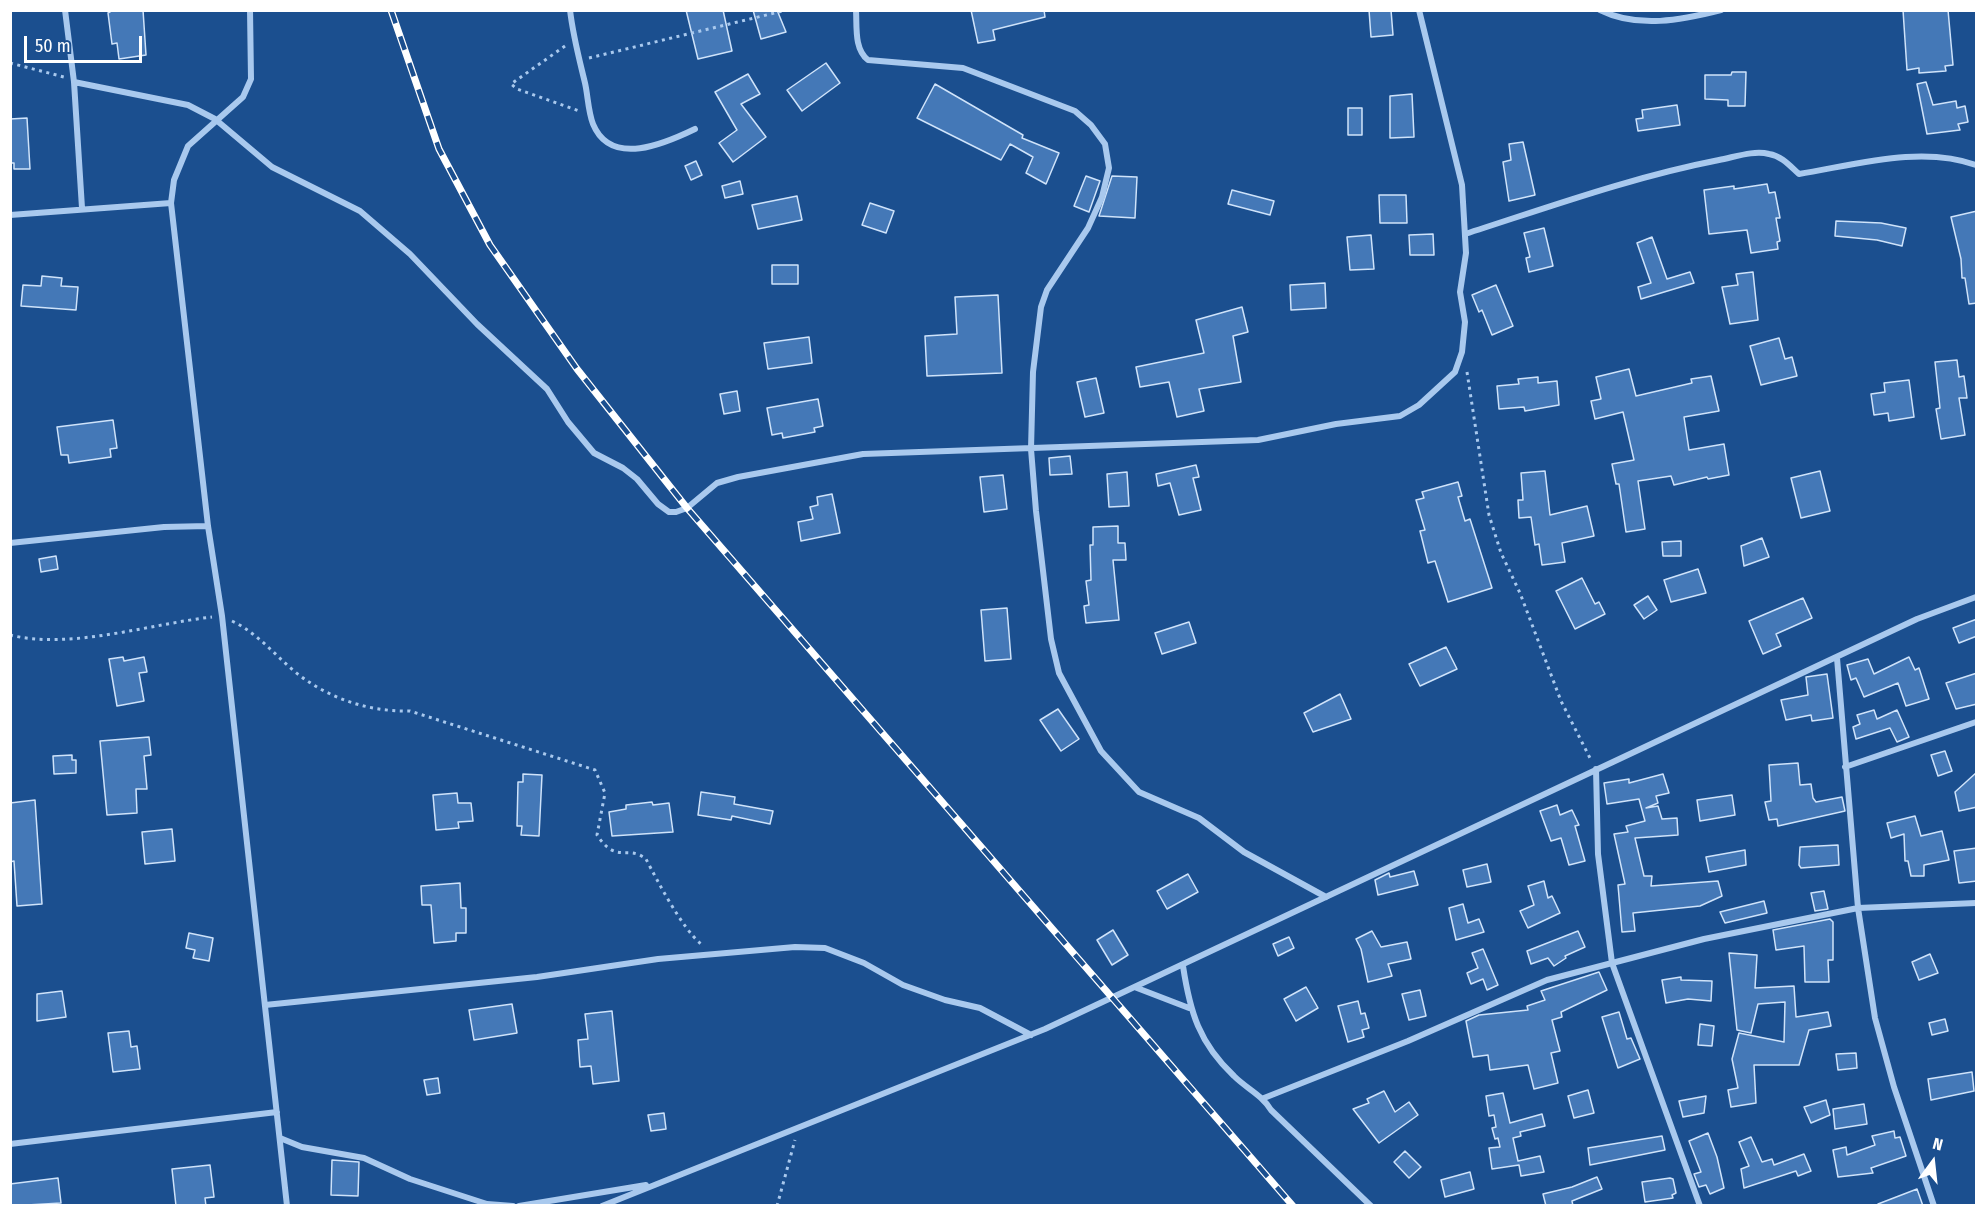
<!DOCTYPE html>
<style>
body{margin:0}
#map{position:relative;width:1987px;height:1216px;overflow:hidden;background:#1b4f8f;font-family:"Fira Sans Condensed",sans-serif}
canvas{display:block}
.frame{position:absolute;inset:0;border:12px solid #fff;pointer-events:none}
.north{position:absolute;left:1903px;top:1132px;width:60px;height:60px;-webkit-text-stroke:4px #1b4f8f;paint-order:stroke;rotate:15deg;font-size:16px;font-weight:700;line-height:24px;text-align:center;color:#fff}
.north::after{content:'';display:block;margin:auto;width:21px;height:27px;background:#fff;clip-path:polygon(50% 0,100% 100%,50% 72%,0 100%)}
.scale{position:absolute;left:24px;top:36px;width:118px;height:27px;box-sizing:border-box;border:3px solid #fff;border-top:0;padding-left:8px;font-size:18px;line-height:21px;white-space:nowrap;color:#fff;-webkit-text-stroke:4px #1b4f8f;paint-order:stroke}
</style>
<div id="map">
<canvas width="1987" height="1216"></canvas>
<div class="frame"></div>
<div class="north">N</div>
<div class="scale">50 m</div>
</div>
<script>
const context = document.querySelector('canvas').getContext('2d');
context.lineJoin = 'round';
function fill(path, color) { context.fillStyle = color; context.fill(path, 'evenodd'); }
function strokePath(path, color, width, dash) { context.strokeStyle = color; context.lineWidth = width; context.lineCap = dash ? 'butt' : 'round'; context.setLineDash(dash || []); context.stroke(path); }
const building = new Path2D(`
 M113,10H143L146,55L119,59L117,43L112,44L108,13Z
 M686,10H723L732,51L698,59Z
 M753,10H777L786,32L761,39Z
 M971,10H1044L1045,17L993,30L995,40L978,43Z
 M1369,10H1391L1393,35L1371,37Z
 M1903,10H1948L1953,65L1945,66L1946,71L1919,73V68L1907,70Z
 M826,63L840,83L802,111L787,90Z
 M1732,72H1746L1745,106H1728V100L1705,99V75H1731Z
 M748,74L760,94L741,104L766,137L733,162L719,143L737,130L715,92Z
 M1926,82L1933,105L1956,101L1957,108L1965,106L1968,122L1958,124L1960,130L1927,134L1917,84Z
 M935,84L1023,135L1022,138L1059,153L1046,184L1026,173L1033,157L1010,144L1001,160L917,118Z
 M1412,94L1414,137L1390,138V96Z
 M1677,105L1680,125L1638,131L1636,119L1643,118L1642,110Z
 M1348,108H1362V135H1348Z
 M27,118L30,169H14V163H10V119Z
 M1523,142L1535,195L1509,201L1503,162L1511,160L1509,144Z
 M696,161L702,175L691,180L685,166Z
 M1086,176L1100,181L1089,212L1074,206Z
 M1112,176L1137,177L1135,218L1099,216Z
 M740,181L743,194L725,198L722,186Z
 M1767,184L1769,193L1775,192L1780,218H1776L1780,241L1777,242L1778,249L1751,253L1747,230L1709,234L1704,190L1734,186V189Z
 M1232,190L1274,201L1270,215L1228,204Z
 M1379,195H1406L1407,223H1380Z
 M797,196L802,220L758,229L752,205Z
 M870,203L894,211L886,233L862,225Z
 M1977,211V303L1969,304L1965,278H1962L1961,259L1951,217Z
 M1836,221L1881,223L1906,228L1902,246L1877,240L1835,236Z
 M1544,228L1553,266L1529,272L1526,258L1530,257L1524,233Z
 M1433,234L1434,255H1410L1409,235Z
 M1371,235L1374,269L1350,270L1347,237Z
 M1652,237L1667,279L1690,272L1694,283L1641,299L1638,287L1651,283L1637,243Z
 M772,265H798V284H772Z
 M1753,272L1758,320L1730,324L1722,287L1738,285L1736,274Z
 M42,276L62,278L61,286L78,287L76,310L21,306L23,285L41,286Z
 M1325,283L1326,308L1291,310L1290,285Z
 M1496,285L1513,326L1492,335L1482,310L1479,312L1472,295Z
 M998,295L1002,373L927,376L925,336L957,334L955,297Z
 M1242,307L1248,332L1233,336L1241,382L1199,389L1204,411L1177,417L1169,382L1140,387L1136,367L1204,353L1196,320Z
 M809,337L812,363L768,369L764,343Z
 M1779,338L1785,359L1792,357L1797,376L1761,385L1750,346Z
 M1957,360L1959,377L1964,376L1967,398H1959L1965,435L1941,439L1936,409L1940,408L1935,362Z
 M1629,369L1636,396L1692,383L1691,379L1711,376L1719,411L1684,417L1689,450L1724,444L1729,475L1708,479L1707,477L1674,485L1671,476L1638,481L1645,529L1626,532L1619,484H1616L1612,464L1634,460L1623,412L1595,419L1591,401L1601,399L1596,377Z
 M1538,377V383L1557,381L1559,405L1525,411L1524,407L1499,409L1497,386L1519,384L1518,379Z
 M1096,378L1104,413L1085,417L1077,382Z
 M1909,380L1914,417L1889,421L1888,413L1874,415L1871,394L1885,392L1884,383Z
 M737,391L740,411L724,414L720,394Z
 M818,399L823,426L814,428L815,432L783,438L782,433L772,435L767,408Z
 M113,420L117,448L110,449L111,457L69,463L68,455H61L57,427Z
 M1070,456L1072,474L1050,475L1049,458Z
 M1196,465L1199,477L1193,478L1201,510L1179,515L1170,483L1158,486L1156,474Z
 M1545,471L1550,515L1587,506L1594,536L1562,543L1565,562L1542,565L1539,544L1535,545L1531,517L1519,518L1518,500H1523L1521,473Z
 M1820,471L1830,511L1801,518L1791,478Z
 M1127,472L1129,506L1109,507L1107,474Z
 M1003,475L1007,509L984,512L980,477Z
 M1458,482L1462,496L1458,497L1465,521L1470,519L1492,588L1448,602L1435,561L1428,563L1420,531L1425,530L1416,500L1424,498L1422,492Z
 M832,494L840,533L801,541L798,522L813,519L810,507L818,505L817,497Z
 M1118,526V543H1125L1126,560H1113L1119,620L1086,623L1084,606L1089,605L1086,581L1091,580L1090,545H1093V527Z
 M1762,538L1769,557L1744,566L1741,546Z
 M1681,541V556H1663L1662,542Z
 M56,556L58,569L41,572L39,559Z
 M1698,569L1706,593L1671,602L1664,580Z
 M1582,578L1595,604L1599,602L1605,614L1575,629L1556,591Z
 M1648,596L1657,610L1644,619L1634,605Z
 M1803,598L1812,618L1776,634L1781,646L1763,654L1749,621Z
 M1007,608L1011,659L985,661L981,610Z
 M1977,619V636L1959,643L1953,628Z
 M1189,622L1196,643L1162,654L1155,633Z
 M1446,647L1457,669L1420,686L1409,664Z
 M123,657L124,661L144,657L147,672L139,673L144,701L117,706L109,659Z
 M1909,657L1915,670L1919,668L1929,699L1906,706L1898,683L1864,697L1856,678L1851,680L1847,665L1868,659L1874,674Z
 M1977,673V704L1956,709L1946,683Z
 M1827,674L1833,718L1812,721L1811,715L1786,720L1781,700L1808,695L1806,677Z
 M1340,694L1351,719L1313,732L1304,713Z
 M1058,709L1079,739L1061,751L1040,720Z
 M1874,710L1877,719L1897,710L1909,737L1897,742L1890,728L1856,739L1853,727L1860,724L1857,715Z
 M149,737L151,755L144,756L147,789H136L137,813L107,815L100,741Z
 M1945,751L1952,771L1938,776L1931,755Z
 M72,755V760H76V773L54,774L53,756Z
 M1798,763L1800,785L1811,784L1813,798L1816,802L1842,797L1845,811L1778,826L1777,819L1769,820L1765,802L1771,801L1769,765Z
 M1977,772V807L1959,811L1955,792Z
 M523,774L542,775L539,836L521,835L522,826H517L518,782H523Z
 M1663,774L1669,793L1656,796L1658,803L1646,808L1658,806L1662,819L1677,818L1678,835L1635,838L1644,876H1652L1651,886L1718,881L1722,896L1700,906L1633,913L1635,931L1622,932L1618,885L1625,884L1614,834L1628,832L1626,826L1645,821L1639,799L1607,804L1604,783L1629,779V783Z
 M701,792L735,797L734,804L773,811L770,824L732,816L731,820L698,815Z
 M457,793L458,803H471L473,821L458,822L459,828L436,830L433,795Z
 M1732,795L1735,815L1700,821L1697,800Z
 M35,800L42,904L17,906L14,861L10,862V803Z
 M652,802L653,805L669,803L673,832L612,836L609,812L626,809V805Z
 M1557,805L1560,815L1572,810L1579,825L1575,826L1585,861L1569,865L1561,838L1551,841L1540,811Z
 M1915,816L1921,836L1942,831L1949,860L1924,865V876H1911L1908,861H1905L1904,834L1891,838L1887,823Z
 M172,829L175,861L145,864L142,832Z
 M1838,845L1839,865L1801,868L1799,865L1800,847Z
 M1977,848V881L1959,883L1954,851Z
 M1745,850L1746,865L1709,872L1706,857Z
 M1487,864L1491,882L1467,887L1463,870Z
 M1414,871L1418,885L1378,895L1375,880L1389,873L1390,877Z
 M1188,874L1198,892L1167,909L1157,891Z
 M1544,881L1548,898L1552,896L1560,913L1528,928L1520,911L1534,905L1528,886Z
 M460,883L461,908H466V933H456V941L434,943L431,905H422L421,886Z
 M1824,891L1828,909L1815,911L1811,893Z
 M1764,901L1767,913L1725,923L1720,912Z
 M1463,904L1468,923L1479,919L1484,932L1456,940L1449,908Z
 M1830,919L1833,922V960H1828L1829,982H1805L1804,946L1776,950L1773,930Z
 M1113,930L1128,955L1112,965L1097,940Z
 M1372,931L1381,947L1407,942L1411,959L1388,964L1392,976L1368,982L1361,949L1356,939Z
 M1578,931L1585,947L1565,956L1566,958L1554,966L1548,958L1531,964L1527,951Z
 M189,933L213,938L209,961L193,958L195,950L186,948Z
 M1289,937L1294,948L1278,956L1273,944Z
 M1483,949L1498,985L1487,990L1483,979L1471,984L1467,973L1478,968L1472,953Z
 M1729,953L1757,955L1755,988L1794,986L1796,1017L1828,1012L1831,1026L1809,1030L1799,1065H1754L1756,1103L1731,1107L1728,1090L1738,1088L1732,1059L1739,1033L1784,1042L1785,1002L1758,1004L1751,1033L1737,1030Z
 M1930,954L1938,973L1919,980L1912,962Z
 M1599,972L1607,990L1561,1012L1562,1017L1552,1020L1560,1051L1551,1053L1558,1083L1534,1089L1528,1065L1490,1070L1488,1055L1473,1057L1466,1021L1479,1015L1528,1010L1527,1006L1545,1000L1541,991Z
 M1681,977V980L1712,981L1711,1001L1688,999L1666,1003L1662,980Z
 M1306,987L1318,1008L1296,1021L1284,999Z
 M1420,990L1426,1016L1409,1020L1402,994Z
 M62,991L66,1017L37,1021V994Z
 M1358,1001L1361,1014L1365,1013L1369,1028L1362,1030L1364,1037L1348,1042L1338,1006Z
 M512,1004L517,1033L474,1040L469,1010Z
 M612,1011L619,1081L593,1084L591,1066L580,1067L578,1040L588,1039L585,1014Z
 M1619,1012L1627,1039L1631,1038L1640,1059L1618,1068L1602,1017Z
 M1945,1019L1948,1031L1932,1035L1929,1023Z
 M1700,1024L1714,1026L1712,1046L1698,1045Z
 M129,1031L131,1047L137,1046L140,1069L113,1072L108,1033Z
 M1856,1053L1857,1068L1838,1070L1836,1054Z
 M1972,1072L1974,1091L1931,1100L1928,1079Z
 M438,1078L440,1093L427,1095L424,1080Z
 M1588,1090L1594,1113L1574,1118L1568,1096Z
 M1384,1091L1395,1112L1409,1102L1418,1115L1379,1143L1353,1109L1369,1103L1367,1099Z
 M1503,1093L1510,1123L1542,1114L1545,1126L1520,1132L1521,1136L1513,1138L1518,1161L1540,1156L1544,1172L1521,1176L1519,1165L1492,1169L1489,1148L1500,1147L1498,1138L1495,1139L1492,1128L1496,1127L1494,1115L1489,1116L1486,1096Z
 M1706,1096L1704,1113L1683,1117L1679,1101Z
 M1826,1100L1830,1115L1811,1123L1804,1107Z
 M1864,1104L1867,1124L1835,1129L1833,1109Z
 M664,1113L666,1129L651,1131L648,1115Z
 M1894,1131L1895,1138L1900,1137L1906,1156L1871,1168L1873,1173L1838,1177L1833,1150L1846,1147L1847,1155L1875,1145L1872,1136Z
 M1708,1133L1717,1157L1724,1188L1710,1194L1706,1185L1699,1187L1694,1174L1701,1172L1689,1141Z
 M1662,1136L1665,1150L1590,1165L1588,1148Z
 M1751,1137L1762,1162L1772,1159L1774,1165L1804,1154L1811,1171L1798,1176L1796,1171L1744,1188L1741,1169L1749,1166L1739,1142Z
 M1405,1151L1421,1167L1409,1178L1394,1162Z
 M332,1160L359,1162L358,1196L331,1195Z
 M210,1165L214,1197L205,1198L206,1206H176L172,1169Z
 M1470,1172L1474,1189L1445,1197L1441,1180Z
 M1597,1177L1602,1189L1572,1201L1573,1206H1546L1543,1194L1572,1187Z
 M58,1178L61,1203L10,1206V1184Z
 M1670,1178L1673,1179L1676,1193L1672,1195L1673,1198L1645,1202L1642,1182Z
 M1917,1189L1923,1206H1878V1204Z`);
fill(building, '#4478b7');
strokePath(building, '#cfe3fa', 1.5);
strokePath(new Path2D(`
 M565,46L511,84L517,89L579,111
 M589,58L787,10
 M10,63L64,77
 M1467,372L1489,515L1501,553L1520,593L1561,701L1591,760
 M232,621C257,633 273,653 294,671C327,698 368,712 410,711L595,770L605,793L597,835C617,865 627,844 646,859C658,882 682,928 701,944
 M10,635C70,650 150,624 212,617
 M777,1206L795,1140`), '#a9c9ee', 3, [3, 4.5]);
strokePath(new Path2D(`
 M65,10L74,82L82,208
 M250,10L251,79L243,97L188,146L174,180L171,203L208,526L222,616L287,1206
 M570,10C573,36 579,58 585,83C588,96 588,111 593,124C611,168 666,143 695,129
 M856,10C857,27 854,49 868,60L963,68L1075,111L1091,125L1105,144L1109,168L1102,197L1088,228L1047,290L1041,307L1033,372L1031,449L1036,511L1051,639L1059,673L1101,751L1139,792L1199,818L1244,852L1326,897
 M1600,10C1638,29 1682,20 1721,10
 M74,82L188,105L215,119L272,167L360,211L410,254L477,324L547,389L568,422L594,453L623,468L637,479L658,504L669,512H676L687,508L717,483L738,477L863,454L1258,440L1336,424L1400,416L1419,405L1455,372L1462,352L1465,322L1460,292L1466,253L1462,185L1419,10
 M10,215L171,203
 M1465,234C1549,207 1632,177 1719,160C1735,157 1754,150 1769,154C1782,156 1790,166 1799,174C1855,165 1921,145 1976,165
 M10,543L164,527L208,526
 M1837,658L1858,908L1875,1018L1894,1087L1934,1206
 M1845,767L1976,722
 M1596,769L1598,854L1612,963L1700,1206
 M1183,966C1190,1012 1199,1043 1234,1076C1247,1089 1261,1094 1271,1110L1371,1206
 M1137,988L1189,1008
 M265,1005L537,977L658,959L795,947L825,948L864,963L903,985L945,1000L980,1008L1031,1035
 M1264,1098L1408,1041L1547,980L1704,939L1858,908L1976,903
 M280,1138L302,1147L364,1158L410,1179L487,1204L513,1206
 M10,1144L277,1112
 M519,1206L646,1185
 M602,1206L1045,1029L1917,619L1976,597`), '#a9c9ee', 6);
const rail = new Path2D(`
 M391,10L439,149L490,245L577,369L687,508L1293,1206`);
strokePath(rail, '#fff', 7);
strokePath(rail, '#1b4f8f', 4.5, [14]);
</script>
